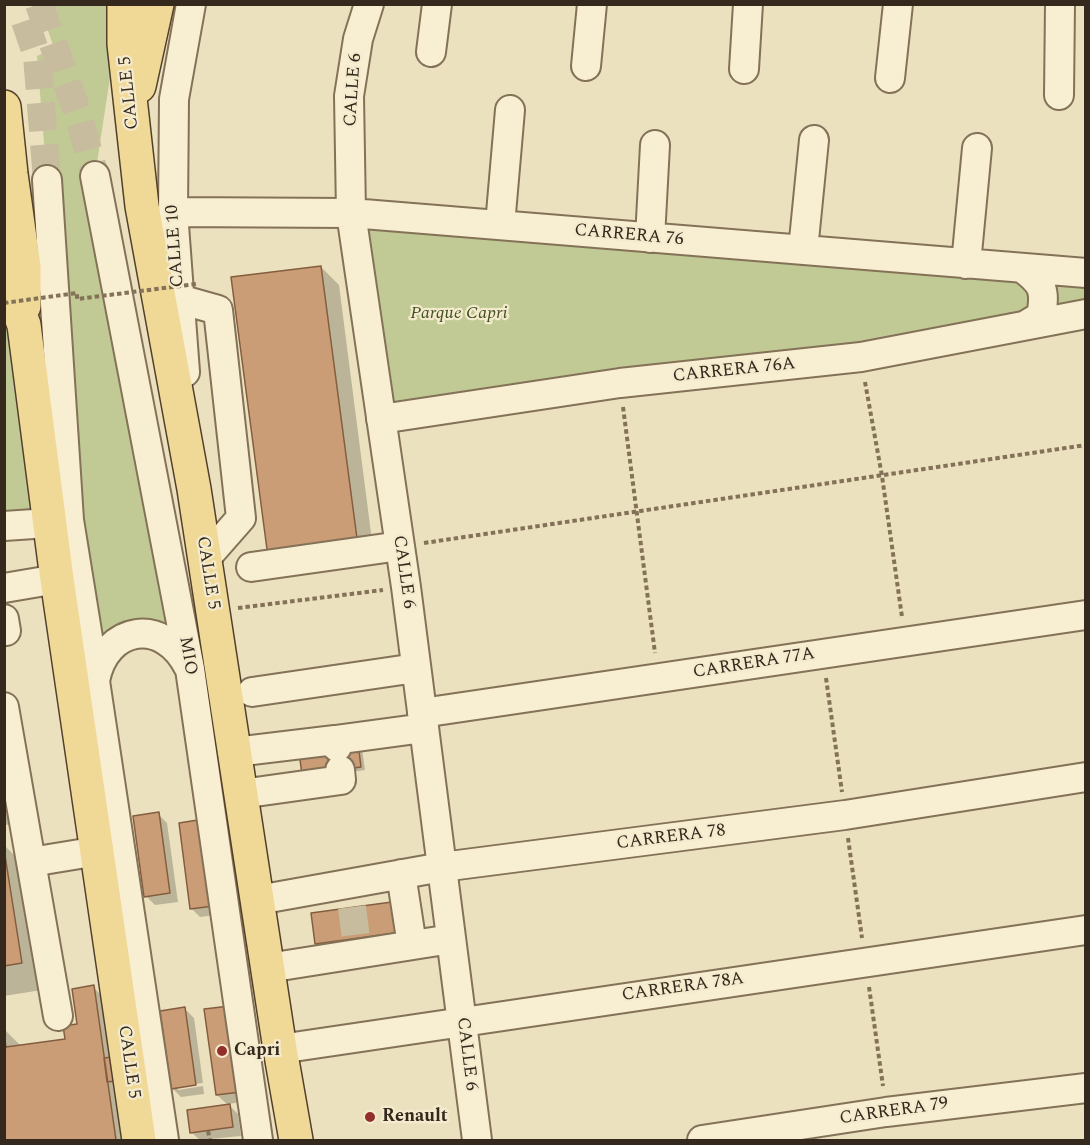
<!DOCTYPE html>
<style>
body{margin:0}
#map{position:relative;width:1090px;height:1145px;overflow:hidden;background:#ece1bf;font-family:Spectral,serif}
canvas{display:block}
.frame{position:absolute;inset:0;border:6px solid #34291c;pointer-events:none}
</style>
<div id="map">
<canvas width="1090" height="1145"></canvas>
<div class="frame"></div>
</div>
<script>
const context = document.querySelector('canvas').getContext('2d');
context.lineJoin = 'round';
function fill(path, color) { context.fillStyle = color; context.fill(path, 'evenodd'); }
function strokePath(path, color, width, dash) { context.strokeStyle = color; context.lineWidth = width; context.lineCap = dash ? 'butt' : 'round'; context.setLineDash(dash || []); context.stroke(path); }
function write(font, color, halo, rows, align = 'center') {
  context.font = font + ' Spectral,serif'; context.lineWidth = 4.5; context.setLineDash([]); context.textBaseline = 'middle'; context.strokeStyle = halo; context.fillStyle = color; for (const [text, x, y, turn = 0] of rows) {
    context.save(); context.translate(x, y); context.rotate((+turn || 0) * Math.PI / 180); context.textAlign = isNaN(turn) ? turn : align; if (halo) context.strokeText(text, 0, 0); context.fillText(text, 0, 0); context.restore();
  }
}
fill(new Path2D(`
 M39,5H121L95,176L190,669L154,635L98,665L47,180L37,56L54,48Z
 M351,213L1085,273V314L381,419Z
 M4,273L49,523L5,526Z`), '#c1ca94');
fill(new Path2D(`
 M321,267L339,285L375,564L288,575Z
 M362,749L365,770L308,778Z
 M4,751L16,824L4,825Z
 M158,814L167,823L178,902L155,905L146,896Z
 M204,821L223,914L200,917L191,908Z
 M4,845L29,870L48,989L4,996Z
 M398,903L406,936L320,948L316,943Z
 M93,987L119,1013L137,1140H4V1029L21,1046L66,1040L78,1025Z
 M229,1008L249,1101L228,1104L238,1114L241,1136L200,1140L192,1133L228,1105L217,1095Z
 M185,1009L194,1018L203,1083L178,1086V1090L203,1086L204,1094L181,1097L172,1088Z`), '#0003');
const building = new Path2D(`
 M321,266L358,546L268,557L231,277Z
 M358,743L361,767L302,775L299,752Z
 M159,812L170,893L144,897L133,816Z
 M204,819L214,906L190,909L179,823Z
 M4,849L22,963L4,966Z
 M399,901L403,932L315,944L311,913Z
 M94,985L116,1140H4V1034L6,1047L65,1039L63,1026L77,1024L72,989Z
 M230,1006L241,1092L216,1095L204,1009Z
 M185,1007L196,1085L171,1089L160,1011Z
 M112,1057L115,1081L107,1082L104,1058Z
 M230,1104L233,1127L190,1133L187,1110Z`);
fill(building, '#ca9d76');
strokePath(building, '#835d3f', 1.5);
strokePath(new Path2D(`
 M39,4L79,117L95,176
 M25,21L37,56L47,180
 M352,907L356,939`), '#c7bc9e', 28, [28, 14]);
const minor = new Path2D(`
 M369,4L358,39L349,96L351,213L406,587L477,1140
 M431,52L437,4
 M586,66L592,4
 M744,69L748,4
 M890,78L898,4
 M1059,95L1060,5
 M95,176L190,669L258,1140
 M47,180L69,520L95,681L164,1140
 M173,212L351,213L1086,273
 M500,225L510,110
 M650,238L655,145
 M803,250L814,140
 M966,264L977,148
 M1022,268C1043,283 1046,291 1041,316L1026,325
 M179,299L218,310L241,518L205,559
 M185,372L173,212L174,99L191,4
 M381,419L620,383L861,357L1086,314
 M4,526L49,523
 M251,567L400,546
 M4,588L57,579
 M4,619L6,631
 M95,681C105,625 164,616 189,668
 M252,692L416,668
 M4,707L31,862L98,851
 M422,713L1086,615
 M335,740L424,728
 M235,752L335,740L337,747
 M241,794L341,780L340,770
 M31,862L58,1016
 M401,874L412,945
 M258,900L442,867L845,815L1086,777
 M268,968L451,939
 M280,1049L1086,930
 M702,1140L886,1112L1086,1088`);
const major = new Path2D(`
 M124,4V44L142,206L194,489L280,1049L296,1140
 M139,86L157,4
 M4,107L11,174L24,267V306
 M4,273L24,325L57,579L139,1140`);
strokePath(minor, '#847258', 32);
strokePath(major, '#52402c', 36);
strokePath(new Path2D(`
 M865,382L882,476L902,617
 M623,407L655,653
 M424,543L1086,445
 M238,608L383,590
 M826,678L842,792
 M848,838L862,938
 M869,987L883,1086
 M208,1131L210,1140`), '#847258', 4, [4.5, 3]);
strokePath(minor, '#f8eed2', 28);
strokePath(major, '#f0d997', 33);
strokePath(new Path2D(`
 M4,303L77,293V299L196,284`), '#847258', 4, [4.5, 3]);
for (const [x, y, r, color] of [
 [222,1051,6,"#922f2a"],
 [370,1117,6,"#922f2a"]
]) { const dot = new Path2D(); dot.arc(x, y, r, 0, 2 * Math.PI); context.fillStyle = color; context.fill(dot); strokePath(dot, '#f4ebce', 2); }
write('18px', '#34291c', '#f4ebce', [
 ["CALLE 6",354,90,-86],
 ["CALLE 5",130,93,-96],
 ["CARRERA 76",629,236,5],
 ["CALLE 10",176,246,-94],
 ["CARRERA 76A",734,371,-6],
 ["CALLE 6",403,572,82],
 ["CALLE 5",207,573,81],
 ["MIO",187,656,80],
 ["CARRERA 77A",754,664,-9],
 ["CARRERA 78",671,838,-7],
 ["CARRERA 78A",683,988,-8],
 ["CALLE 6",466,1054,83],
 ["CALLE 5",128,1062,82],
 ["CARRERA 79",894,1112,-8]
]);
write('italic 18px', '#425023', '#f4ebce', [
 ["Parque Capri",459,314]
]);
write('bold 18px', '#34291c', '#f4ebce', [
 ["Capri",234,1051],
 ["Renault",382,1117]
], 'left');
</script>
